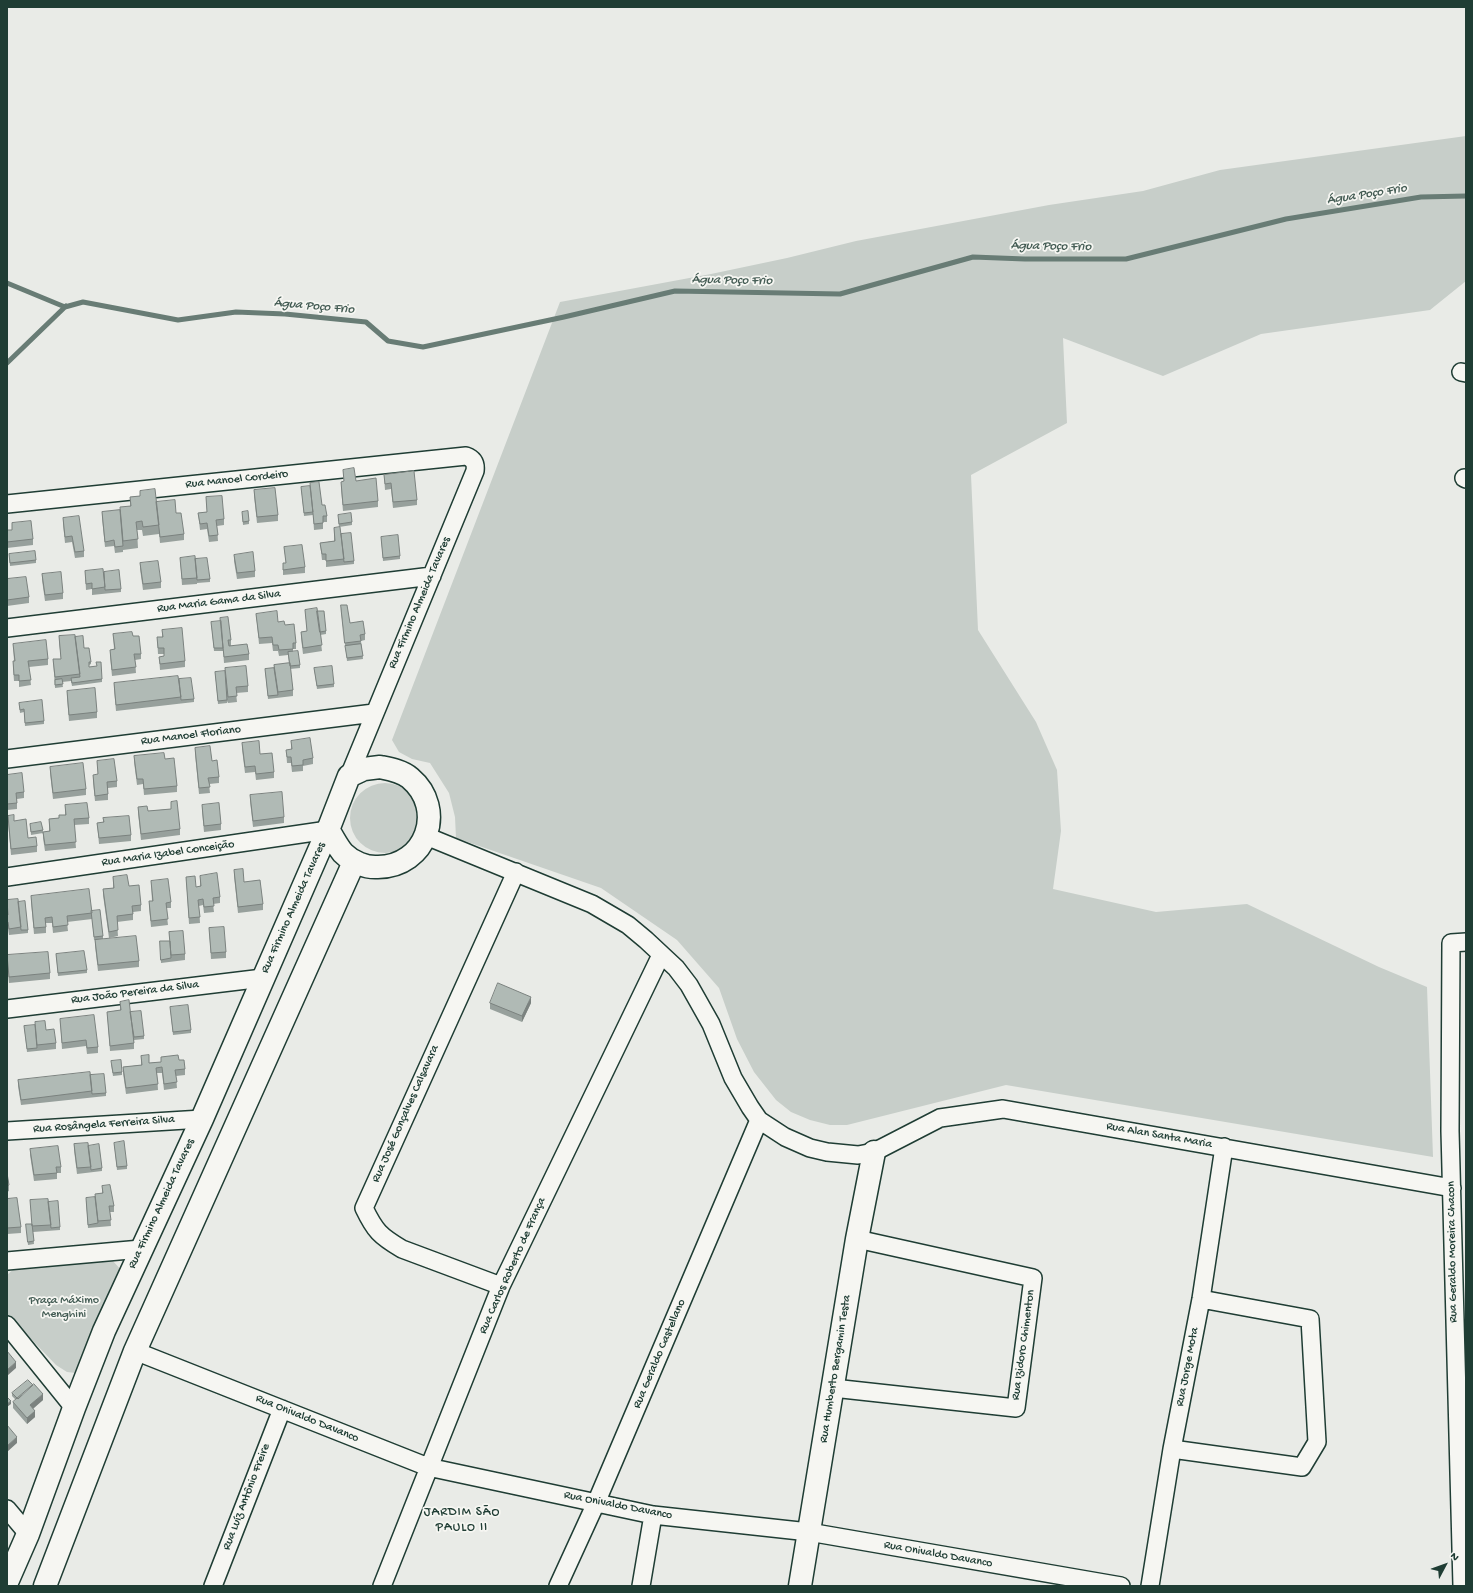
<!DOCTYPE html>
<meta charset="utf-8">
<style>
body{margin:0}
#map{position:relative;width:1473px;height:1593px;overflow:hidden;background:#e9ebe7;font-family:"Gochi Hand",sans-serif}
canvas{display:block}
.frame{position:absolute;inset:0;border:8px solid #1f3d34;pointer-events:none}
.north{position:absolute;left:1425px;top:1545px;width:40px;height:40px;-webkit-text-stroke:3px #f6f6f2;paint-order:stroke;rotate:49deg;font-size:11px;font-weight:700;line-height:16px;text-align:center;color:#1f3d34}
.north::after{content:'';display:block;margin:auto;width:14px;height:18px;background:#1f3d34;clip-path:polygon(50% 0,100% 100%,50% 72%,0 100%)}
</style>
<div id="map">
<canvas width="1473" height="1593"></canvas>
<div class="frame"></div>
<div class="north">N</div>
</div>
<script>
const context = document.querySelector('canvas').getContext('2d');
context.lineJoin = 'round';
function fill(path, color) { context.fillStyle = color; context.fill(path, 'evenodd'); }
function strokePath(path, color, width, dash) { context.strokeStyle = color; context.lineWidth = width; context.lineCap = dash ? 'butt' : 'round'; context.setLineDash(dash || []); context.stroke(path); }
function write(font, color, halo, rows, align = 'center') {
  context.font = font + ' "Gochi Hand",sans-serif'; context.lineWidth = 3.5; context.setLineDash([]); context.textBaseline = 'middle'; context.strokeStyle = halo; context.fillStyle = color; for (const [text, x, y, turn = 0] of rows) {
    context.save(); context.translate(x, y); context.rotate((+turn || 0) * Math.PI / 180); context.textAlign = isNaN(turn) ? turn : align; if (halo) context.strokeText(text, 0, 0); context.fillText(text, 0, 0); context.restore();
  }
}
fill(new Path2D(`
 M1466,136V281L1430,310L1261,334L1163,376L1063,338L1067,423L971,475L978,630L1036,722L1057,770L1061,831L1053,889L1156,912L1247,904L1379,967L1427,987L1433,1157L1006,1085L847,1125H830L810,1120L791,1112L776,1100L754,1072L737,1039L719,988L677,940L601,888L456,838L455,817L449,793L430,763L412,759L399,752L392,740L560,302L711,274L787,258L856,241L1049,205L1143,191L1220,170Z
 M350 818a35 35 0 1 1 70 0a35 35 0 1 1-70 0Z
 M112,1260L123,1272L76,1373L67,1372L56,1365L7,1314V1275L16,1267Z`), '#c7cec9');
strokePath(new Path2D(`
 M7,283L65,307L83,302L178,320L236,312L285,314L366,322L388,341L423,347L564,317L675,291L840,294L973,257L1025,259H1126L1286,219L1421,197L1466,196
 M7,363L66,306`), '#687c75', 5);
const street = new Path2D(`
 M1461,372L1466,373
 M1464,478L1466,479
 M7,504L466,456C474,459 476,463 475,471L349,776
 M7,628L432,576
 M7,759L374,713
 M426,836L592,904L628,925L646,940L676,968L689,985L711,1024L733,1078L750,1107L759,1120L785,1137L810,1148L827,1152L858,1155L874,1152L940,1118L1003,1109L1452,1188
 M7,877L328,830
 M7,1009L263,978
 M7,1131L202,1119
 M7,1261L141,1249
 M501,1286L402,1249C380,1236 375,1231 364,1208L516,872
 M7,1325L74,1408
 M135,1351L428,1467L653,1515L809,1532L1121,1586
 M833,1388L1016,1408L1033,1278L857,1239
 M1172,1449L1302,1467L1317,1442L1310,1319L1201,1299
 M7,1509L28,1534
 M213,1586L282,1409
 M382,1586L501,1286L661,955
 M558,1586L596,1503L759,1120
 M641,1586L653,1515
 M1150,1586L1172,1449L1201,1299L1224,1147
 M1462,1586L1450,1131L1451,943L1466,942`);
const secondary = new Path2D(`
 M380,767C390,769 402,771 410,778C447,809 426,867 378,867C366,868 352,862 343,853C337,846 333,837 328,830L349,776L364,769Z
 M7,1582L28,1534L74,1408L104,1331L202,1119L328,830
 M45,1586L135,1351L354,862
 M800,1586L857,1239L874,1152`);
strokePath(street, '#1f3d34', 20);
strokePath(secondary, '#1f3d34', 25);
strokePath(street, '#f6f6f2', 17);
strokePath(secondary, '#f6f6f2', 22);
fill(new Path2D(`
 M343,470L378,501V507L343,511L341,488V482H344Z
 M384,475L417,500V505L393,508L391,489L385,490Z
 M301,487L322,505L327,516V522H323V529L314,530L313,515L304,516Z
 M254,490L278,515V521L257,523L254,496Z
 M140,491L156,502L176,513L184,534V540L160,543L159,533V534L143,536L142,530H137L138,548L123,550V552L115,553L114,546L105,547L102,518V512L120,510L130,506V497L140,496Z
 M206,497L224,519V525L217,526L218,541L209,542L207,529L200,530L198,513L207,512Z
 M242,512L249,521V524L243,525Z
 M63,518L84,551V557L75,558L72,542L65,543L63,524Z
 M338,518L352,522V525L339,527Z
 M12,523L33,539V545L7,548V530H12Z
 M334,528L341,534L354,561V564L326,567V560H322L320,543L334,541Z
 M381,537L400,556V559L383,561Z
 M284,547L305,567V573L283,575V563H286Z
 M9,554L36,560V563L10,566Z
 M234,555L255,571V577L237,579L234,561Z
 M180,558L195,559L210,579V582L197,583V584L182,585Z
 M140,563L161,582V588L143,590L140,569Z
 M85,571L104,572L121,589V592L92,595V589L86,590Z
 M42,574L63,593V599L45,601L42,580Z
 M7,579L29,597V603L7,606Z
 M341,605L350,623L365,634V640L361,641L363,659L347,661L341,611Z
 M305,610L317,611L326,631V634L320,635L322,651L303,654L301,638V632L307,631Z
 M256,614L285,625L296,643V649H293V652L300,665V668L290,669L293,690V696L268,699L265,669L274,668V665L289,663L288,655L279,656L278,651H273L272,643L259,644Z
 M211,622L231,640V646L249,654V660L224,663L223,649V651H214Z
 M162,630L185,661V667L160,670L159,657L164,656V654H158L157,637H162Z
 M113,634L133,636L141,654V659L135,660L136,673L112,676L110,656V650L114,649Z
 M59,636L75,637L84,648L91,662V664L89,665V667L102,679V682L72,686L71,681L62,682L63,687L55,688L53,659H61L59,642Z
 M13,644L48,659V665L29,667L31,685L19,687V681H14L13,667V661H14Z
 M314,668L334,684V687L317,689Z
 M215,672L248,686V692L236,693L237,702L228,703L227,701V703L218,704Z
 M179,679L194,699V702L116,711L114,689V683Z
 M67,691L97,712V718L69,721L67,697Z
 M19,703L44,721V724L25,726L24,712L20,713Z
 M291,741L313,758V764L303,766V771L292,772L291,763H287L286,750H291Z
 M242,743L260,754L274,772V778L256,780L255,772L245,773L242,749Z
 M195,748L212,761L219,777V783L209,784L210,793L199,794L195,754Z
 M134,756L177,786V792L144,795L143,784L137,785L134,762Z
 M97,761L117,781V787L108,788V800L95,801L93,781V775H98Z
 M50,767L86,789V795L53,799L50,773Z
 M7,775L24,792V798L17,799V809L7,810Z
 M250,795L284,817V823L253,827L250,801Z
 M171,802L180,829V835L141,840L138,813V807L148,811L171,809Z
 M65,805L89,818V824L74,825L76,848L45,851L43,838V832L49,831V819L59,818L65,815Z
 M202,805L221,824V830L204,832L202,811Z
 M8,816L14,821L28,838L37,846V852L11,855L8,822Z
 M103,818L131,835V841L99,844L97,823L103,822Z
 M30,824L43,830V833L31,835Z
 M234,870L263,904V910L238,913L234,876Z
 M200,876L220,897V903L213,904L214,912L204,913L203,905L199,906L200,923L189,924L186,877L196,887L200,886Z
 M113,877L129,886L141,905V911L133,912V920L117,922L118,936L109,938L103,895V889L113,888Z
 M151,881L171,902V908H166L168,925L151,927L149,907V901H152Z
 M31,896L91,911L103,936V939L94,940L92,919L67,922L68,931L53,933L52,923H46V933L34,934L31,902Z
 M7,900L28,930V933L9,935L8,928H7Z
 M209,928L226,952V958L211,959Z
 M169,932L185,954V960L161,963L160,941H170Z
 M95,940L139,961V967L98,971L95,946Z
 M56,954L87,970V973L58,976Z
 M7,955L50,973V979L9,983L7,963Z
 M120,1002L130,1012L144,1036V1039L134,1040V1049L110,1051L107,1012L120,1010Z
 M490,1003H531L522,1022L490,1009Z
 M170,1007L191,1030V1033L173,1035Z
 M60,1019L98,1047V1053L87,1054L86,1046L62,1049Z
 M24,1026L46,1030L56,1043V1049L27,1052Z
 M141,1056L149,1063L161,1062V1057L179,1060L185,1069V1075L176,1076L177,1088L164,1090L162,1073H157L158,1090L126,1094L123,1073V1067L141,1065Z
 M111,1064L122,1072V1075L113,1076Z
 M90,1075L106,1093V1096L21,1105L18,1086V1080Z
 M114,1143L127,1166V1169L117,1170Z
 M74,1144L88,1146L102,1168V1171L77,1174L74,1150Z
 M30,1149L61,1167V1173H57V1179L34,1181L30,1155Z
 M7,1173L9,1185V1191L7,1192Z
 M102,1186L114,1206V1212H110L111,1226L88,1228L86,1201L95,1197V1194L102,1193Z
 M7,1199L21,1227V1233L7,1234Z
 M30,1200L48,1202L60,1227V1230L33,1232L34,1244L28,1245L26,1224H32Z
 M12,1393L43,1400L33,1409L35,1417L27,1424L13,1408V1402L16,1400L12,1396Z`), '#97a09c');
fill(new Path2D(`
 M531,997V1003L522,1022V1016Z
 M16,1362V1368L7,1376V1370Z
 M43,1394V1400L30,1411V1405Z
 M11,1401V1404L7,1407V1404Z
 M35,1411V1417L27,1424V1418Z
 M17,1437V1443L7,1452V1446Z`), '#7b827f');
const building = new Path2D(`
 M354,468L356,481L376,478L378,501L343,505L341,482L344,481L343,470Z
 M414,471L417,500L393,502L391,483L385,484L384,475Z
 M319,482L322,505H325L327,516H323V523L314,524L310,483Z
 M310,486L313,512L304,513L301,487Z
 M275,488L278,515L257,517L254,490Z
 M155,489L159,525L143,527L142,521L136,522L138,539L123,541L120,507L131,506L130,497L140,496V491Z
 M222,496L224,519L216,520L218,535L209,536L207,523L200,524L198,513L207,512L206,497Z
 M175,500L176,513H181L184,534L160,537L156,502Z
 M120,510L123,546L115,547L114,540L105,542L102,512Z
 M248,511L249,521L243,522L242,512Z
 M351,513L352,522L339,524L338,515Z
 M79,516L84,551L75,552L72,536L65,537L63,518Z
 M31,521L33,539L7,542V530H12V523Z
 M340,527L344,559L326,561V554H322L320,543L335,541L334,528Z
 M351,533L354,561L344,562L341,534Z
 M398,535L400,556L383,558L381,537Z
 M302,545L305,567L283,570V563H286L284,547Z
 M35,551L36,560L10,563L9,554Z
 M253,552L255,571L237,573L234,555Z
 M195,556L197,578L182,579L180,558Z
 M207,558L210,579L197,580L195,559Z
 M158,561L161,582L143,584L140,563Z
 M103,569L105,587L92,589V583L86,584L85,571Z
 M119,570L121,589L105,590L104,572Z
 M61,572L63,593L45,595L42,574Z
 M26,577L29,597L7,600V579Z
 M341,605H347L350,623L363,621L365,634L360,635L361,641L345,643Z
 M317,608L322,645L303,648L301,632L307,631L305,610Z
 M277,611L278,622L284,621L285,625L294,624L296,643H293V649L279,650L278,645H273L272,637L259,638L256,614Z
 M317,611H324L326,631L320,632Z
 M228,617L231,640H228L229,646L247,644L249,654L224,657L220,618Z
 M221,621L223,648H214L211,622Z
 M182,628L185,661L160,664L159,657L164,656V648H158L157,637H163L162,630Z
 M132,632L133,636H139L141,654H134L136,667L112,670L110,650L115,649L113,634Z
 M75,635L80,674L55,677L53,659H61L59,636Z
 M83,636L84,648H89L91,662H89V667L97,666L96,662H101L102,679L72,683L71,678L80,677L75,637Z
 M46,640L48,659L28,661L31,680L19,681V675H14L13,661H15L13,644Z
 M361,644L363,656L347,658L345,646Z
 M298,651L300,665L290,666L288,652Z
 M290,663L293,690L278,692L274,665Z
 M246,666L248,686L236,687L237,696L228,697L225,668Z
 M332,666L334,684L317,686L314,668Z
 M274,668L278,695L268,696L265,669Z
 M225,671L227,700L218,701L215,672Z
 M178,676L181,697L116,705L114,683Z
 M191,678L194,699L181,700L179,679Z
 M62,679L63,684L55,685V680Z
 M95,688L97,712L69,715L67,691Z
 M42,700L44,721L25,723L24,709L20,710L19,703Z
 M310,738L313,758L303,760V765L292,766L291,757H287L286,750L292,749L291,741Z
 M259,741L260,754L272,753L274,772L256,774L255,766L245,767L242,743Z
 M210,746L212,761L217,760L219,777L208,778L210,787L199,788L195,748Z
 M164,753L165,759L174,758L177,786L144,789L143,779H137L134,756Z
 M114,759L117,781L107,782L108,794L95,796L93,775L98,774L97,761Z
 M83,763L86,789L53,793L50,767Z
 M22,773L24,792L16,793L17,803L7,804V775Z
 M282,792L284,817L253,821L250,795Z
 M177,801L180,829L141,834L138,807L147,806L148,811L171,809V802Z
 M87,803L89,818L74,819L76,842L45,845L43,832L50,831L49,819L59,818V815H66L65,805Z
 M219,803L221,824L204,826L202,805Z
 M14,815V821L26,819L28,838L36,837L37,846L11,849L8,816Z
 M129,816L131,835L99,838L97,823L104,822L103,818Z
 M41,822L43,830L31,832L30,824Z
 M243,869L244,882L260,880L263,904L238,907L234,870Z
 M217,873L220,897L213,898L214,906L204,907L203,899L198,900L200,917L189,918L186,877L195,876L196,887L201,886L200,876Z
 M127,875L129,886L139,885L141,905L132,906L133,914L117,916L118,930L109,932L103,889L114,888L113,877Z
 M168,879L171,902L166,903L168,919L151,921L149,901H153L151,881Z
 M89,889L92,913L67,916L68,925L53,927L52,917L45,918L46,927L34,928L31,896Z
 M18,899L21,927L9,929L8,922H7V915H8L7,900Z
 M25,901L28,930H21L18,902Z
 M100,910L103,936L94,937L91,911Z
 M224,927L226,952L211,953L209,928Z
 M183,931L185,954L171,955L169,932Z
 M136,936L139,961L98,965L95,940Z
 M160,941H170L171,958L161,960Z
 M84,951L87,970L58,973L56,954Z
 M48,952L50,973L9,977L7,955Z
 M498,983L531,997L522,1016L490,1003Z
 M129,1000L134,1043L110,1046L107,1012L121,1010L120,1002Z
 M188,1005L191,1030L173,1032L170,1007Z
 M141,1011L144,1036L134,1037L130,1012Z
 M94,1015L98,1047L87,1048L86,1040L62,1043L60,1019Z
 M45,1021L46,1030L54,1029L56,1043L37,1045L35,1022Z
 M35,1025L37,1048L27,1049L24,1026Z
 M149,1055V1063L161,1062V1057L178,1055L179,1060H184L185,1069L175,1070L177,1082L164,1084L162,1067L156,1068L158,1084L126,1088L123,1067L142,1065L141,1056Z
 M121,1060L122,1072L113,1073L111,1061Z
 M90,1072L92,1091L21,1100L18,1080Z
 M104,1074L106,1093L92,1094L90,1075Z
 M124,1141L127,1166L117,1167L114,1143Z
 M88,1143L91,1167L77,1168L74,1144Z
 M99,1144L102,1168L91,1170L88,1146Z
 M58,1146L61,1167H56L57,1173L34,1175L30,1149Z
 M7,1173L9,1185L7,1186Z
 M110,1185L114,1206H109L111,1220L98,1221L95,1194L103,1193L102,1186Z
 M95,1197L98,1223L88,1225L86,1198Z
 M17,1198L21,1227L7,1228V1199Z
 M48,1199L51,1225L32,1226L30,1200Z
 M58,1201L60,1227L51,1228L48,1202Z
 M26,1224H32L34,1241L28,1242Z
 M7,1351L16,1362L7,1370Z
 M28,1380L33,1385L18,1399L12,1393Z
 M34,1384L43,1394L30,1405L35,1411L27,1418L13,1402Z
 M7,1397L11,1401L7,1404Z
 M7,1425L17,1437L7,1446Z`);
fill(building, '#b0bab5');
strokePath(building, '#7b827f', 1);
write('12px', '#1f3d34', '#f6f6f2', [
 ["Rua Manoel Cordeiro",237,480,-6],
 ["Rua Maria Gama da Silva",219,602,-7],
 ["Rua Firmino Almeida Tavares",420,603,-67],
 ["Rua Manoel Floriano",191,736,-7],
 ["Rua Maria Izabel Conceição",168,854,-8],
 ["Rua Firmino Almeida Tavares",294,908,-66],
 ["Rua João Pereira da Silva",135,993,-7],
 ["Rua José Gonçalves Calsavara",406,1114,-66],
 ["Rua Rosângela Ferreira Silva",104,1125,-4],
 ["Rua Alan Santa Maria",1159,1136,10],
 ["Rua Firmino Almeida Tavares",162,1204,-65],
 ["Rua Geraldo Moreira Chacon",1453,1252,-91],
 ["Rua Carlos Roberto de França",513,1266,-66],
 ["Rua Izidoro Chimenton",1024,1345,-82],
 ["Rua Geraldo Castellano",660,1354,-67],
 ["Rua Jorge Mota",1188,1367,-79],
 ["Rua Humberto Bergamin Testa",836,1369,-81],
 ["Rua Onivaldo Davanco",307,1419,22],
 ["Rua Luíz Antônio Freire",247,1497,-69],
 ["Rua Onivaldo Davanco",618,1506,11],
 ["Rua Onivaldo Davanco",938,1555,10]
]);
write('12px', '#415a52', '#f6f6f2', [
 ["Praça Máximo",64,1301],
 ["Menghini",64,1315]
]);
write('italic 13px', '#445c54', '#f6f6f2', [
 ["Água Poço Frio",1367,195,-9],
 ["Água Poço Frio",1051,247,1],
 ["Água Poço Frio",732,281,1],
 ["Água Poço Frio",314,307,5]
]);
context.letterSpacing = '1px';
write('13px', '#1f3d34', '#f6f6f2', [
 ["JARDIM SÃO",462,1513],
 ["PAULO II",462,1528]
]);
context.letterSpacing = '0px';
</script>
